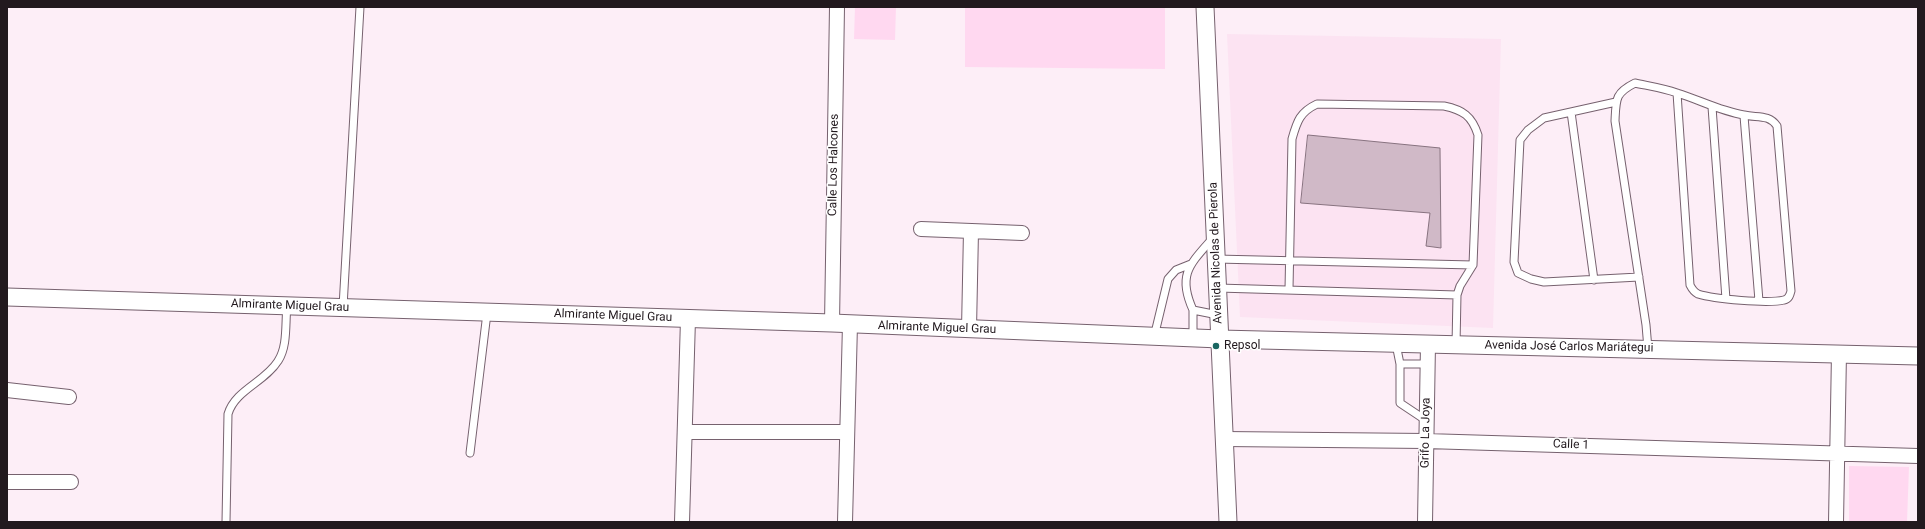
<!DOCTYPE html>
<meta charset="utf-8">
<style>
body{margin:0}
#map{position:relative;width:1925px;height:529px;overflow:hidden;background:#fdeef7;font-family:Roboto,sans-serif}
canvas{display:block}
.frame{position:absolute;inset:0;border:8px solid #22191e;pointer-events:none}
</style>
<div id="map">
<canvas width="1925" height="529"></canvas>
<div class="frame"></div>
</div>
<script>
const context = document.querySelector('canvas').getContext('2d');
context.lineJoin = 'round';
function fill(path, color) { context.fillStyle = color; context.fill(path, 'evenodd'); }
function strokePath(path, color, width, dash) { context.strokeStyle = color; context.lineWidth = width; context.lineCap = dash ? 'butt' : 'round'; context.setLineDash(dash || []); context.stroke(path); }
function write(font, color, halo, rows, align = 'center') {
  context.font = font + ' Roboto,sans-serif'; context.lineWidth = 3; context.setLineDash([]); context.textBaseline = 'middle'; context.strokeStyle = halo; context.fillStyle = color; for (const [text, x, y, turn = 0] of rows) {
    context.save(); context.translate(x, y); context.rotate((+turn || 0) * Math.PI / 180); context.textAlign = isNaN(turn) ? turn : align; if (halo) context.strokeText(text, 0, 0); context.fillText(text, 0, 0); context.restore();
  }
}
fill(new Path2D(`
 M1227,34L1501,39L1493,328L1240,317Z`), '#fce3f2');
fill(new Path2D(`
 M855,7H896L895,40L854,39Z
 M965,7H1165V69L965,67Z
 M1849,466L1909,467L1907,522H1849Z`), '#ffd8f0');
const building = new Path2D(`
 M1308,135L1440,148L1441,248L1426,246L1430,213L1301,203Z`);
fill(building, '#d0b9c7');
strokePath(building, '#887380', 1);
const service = new Path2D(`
 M1616,102L1544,118L1528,130L1520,140L1514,262L1518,273L1531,279L1544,282L1639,277
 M1712,107L1726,299
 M1571,112L1594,280
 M1744,116L1759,301
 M1212,239C1190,264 1177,275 1193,310L1218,315
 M1216,259L1473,265
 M1218,288L1457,295
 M1289,289L1292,139C1297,121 1300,112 1317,104L1444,106C1463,110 1472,116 1478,135L1473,265L1460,286L1457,295L1456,345
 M343,307L360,7
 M1193,310V338
 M1154,337L1168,279L1176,270L1191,264
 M1396,344L1400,364V403L1427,421
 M1648,349L1646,325L1615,121C1616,99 1615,93 1635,83C1649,86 1663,88 1677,93C1700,100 1720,111 1744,115C1757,118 1769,114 1777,126L1791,291C1790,295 1789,299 1784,300C1768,304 1714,299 1698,294C1694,292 1692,289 1690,285L1677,93
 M1400,364H1428
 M470,453L487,313
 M226,522L228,414C235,390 265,382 278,361C288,346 285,323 287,306`);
const minor = new Path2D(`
 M921,229L1022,233
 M832,323L837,7
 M969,329L971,231
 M7,390L69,397
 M685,432H847
 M1224,439L1426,441L1918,456
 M7,482H71
 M682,522L688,319
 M845,522L850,324
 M1425,522L1428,344
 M1836,522L1839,353`);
const tertiary = new Path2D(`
 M1205,7L1228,522
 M7,297L832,323L1220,339L1918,356`);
strokePath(service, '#76616e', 9);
strokePath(minor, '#76616e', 16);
strokePath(tertiary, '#76616e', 19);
strokePath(service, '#fff', 7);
strokePath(minor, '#fff', 14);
strokePath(tertiary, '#fff', 17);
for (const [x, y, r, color] of [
 [1216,346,4,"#196661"]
]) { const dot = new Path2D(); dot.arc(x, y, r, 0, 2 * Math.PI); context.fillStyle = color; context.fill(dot); strokePath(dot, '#fff', 1.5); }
write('12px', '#22191e', '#fff', [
 ["Calle Los Halcones",834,165,-89],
 ["Avenida Nicolas de Pierola",1216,253,-92],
 ["Almirante Miguel Grau",290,306,2],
 ["Almirante Miguel Grau",613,316,2],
 ["Almirante Miguel Grau",937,328,2],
 ["Avenida José Carlos Mariátegui",1569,347,1],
 ["Grifo La Joya",1426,433,-89],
 ["Calle 1",1571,445,2]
]);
write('12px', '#22191e', '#fff', [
 ["Repsol",1224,346]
], 'left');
</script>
